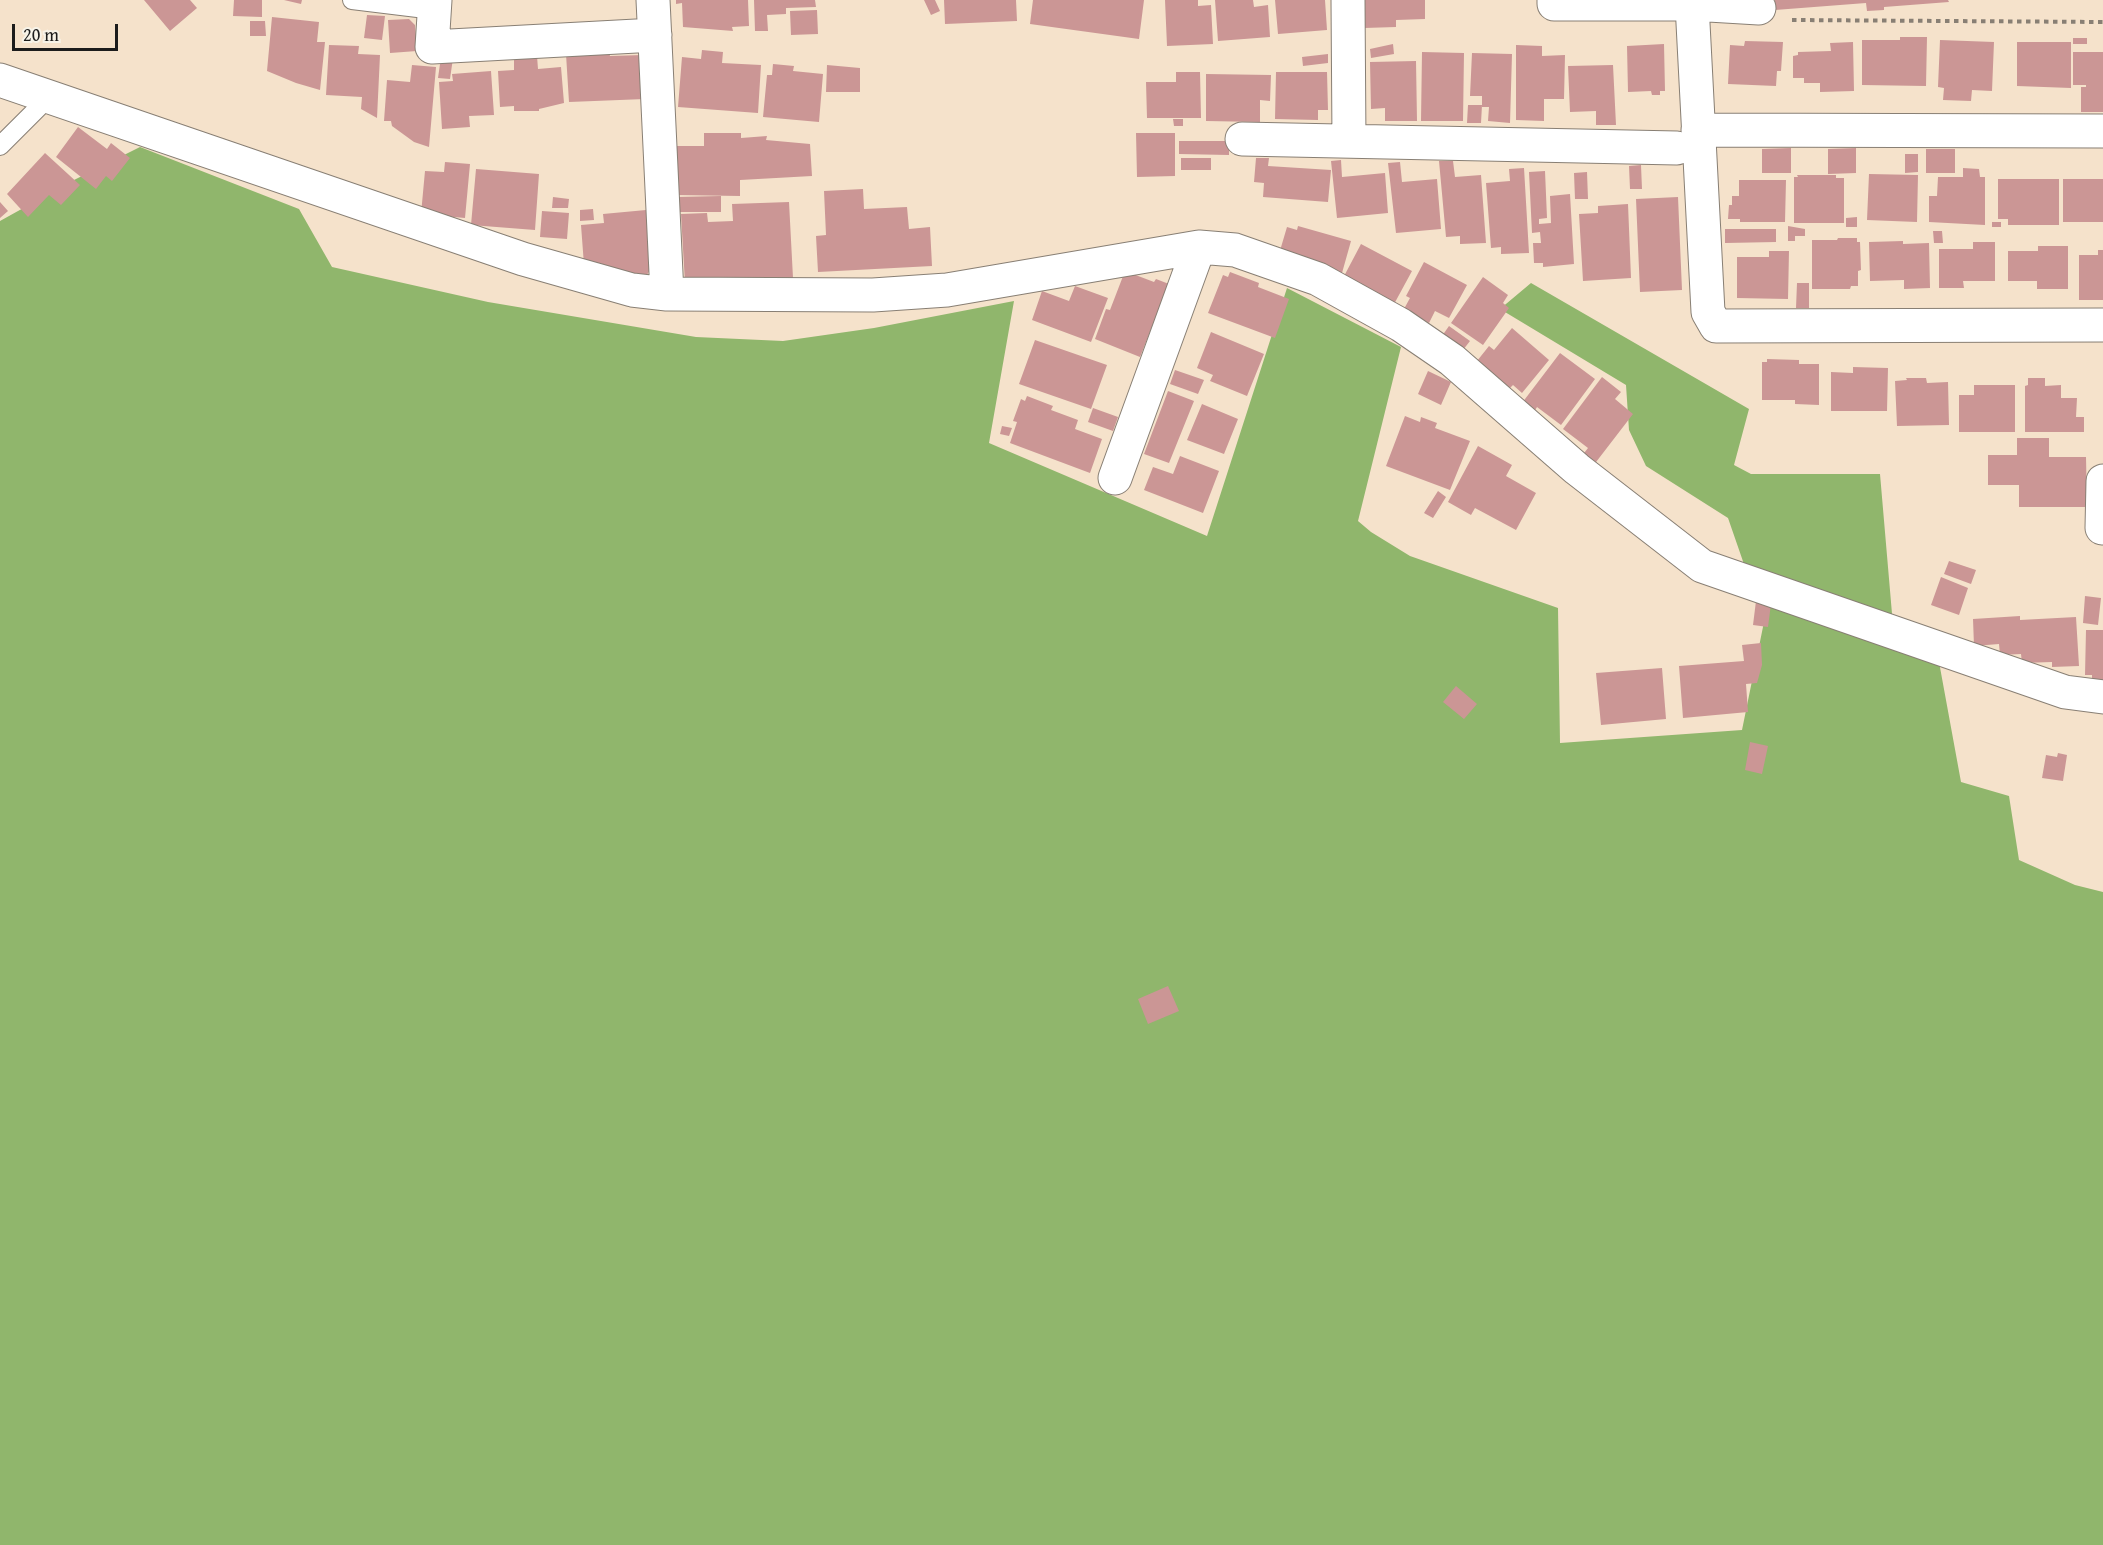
<!DOCTYPE html>
<style>
body{margin:0}
#map{position:relative;width:2103px;height:1545px;overflow:hidden;background:#f5e2cb;font-family:"Gentium Book Plus",serif}
canvas{display:block}
.scale{position:absolute;left:12px;top:24px;width:106px;height:27px;box-sizing:border-box;border:3px solid #1c1c1c;border-top:0;padding-left:8px;font-size:18px;line-height:21px;white-space:nowrap;color:#1c1c1c;-webkit-text-stroke:4px #f7f3e8;paint-order:stroke}
</style>
<div id="map">
<canvas width="2103" height="1545"></canvas>
<div class="scale">20 m</div>
</div>
<script>
const context = document.querySelector('canvas').getContext('2d');
context.lineJoin = 'round';
function fill(path, color) { context.fillStyle = color; context.fill(path, 'evenodd'); }
function strokePath(path, color, width, dash) { context.strokeStyle = color; context.lineWidth = width; context.lineCap = dash ? 'butt' : 'round'; context.setLineDash(dash || []); context.stroke(path); }
fill(new Path2D(`
 M140,147L299,209L332,267L488,302L696,337L783,341L874,328L1014,301L989,443L1207,536L1287,288L1401,347L1358,521L1371,532L1410,556L1558,608L1560,743L1742,730L1764,622L1728,518L1646,466L1629,430L1626,385L1500,309L1531,283L1749,409L1734,465L1751,474H1880L1894,637L1937,651L1961,782L2009,796L2019,860L2075,885L2103,892V1545H0V221L72,181Z`), '#90b66c');
fill(new Path2D(`
 M144,0H190L197,8L170,31Z
 M234,0H262V17L233,16Z
 M284,0H302L301,4Z
 M676,0H748L749,26L732,27L733,31L683,27L682,3L676,4Z
 M754,0H815L816,7L786,8V14L767,15L768,31H755Z
 M924,0H935L940,11L931,15Z
 M944,0H1016L1017,21L945,24Z
 M1033,0H1144L1139,39L1030,24Z
 M1165,0H1198V6L1211,5L1213,44L1167,46Z
 M1215,0H1253L1254,7L1268,5L1270,37L1218,41Z
 M1275,0H1325L1327,30L1278,34Z
 M1364,0H1425V19L1396,20V27L1364,28Z
 M1775,0H1948L1949,2L1884,7V10L1867,11L1866,3L1775,10Z
 M817,10L818,34L791,35L790,11Z
 M367,15L385,16L382,40L364,38Z
 M272,17L319,22L317,42H325L320,90L296,83L267,71Z
 M409,19L415,25L417,51L390,53L388,20Z
 M250,21H265L266,36H250Z
 M1900,37H1927L1926,86L1862,85V40H1900Z
 M2073,38H2087V44H2073Z
 M1940,40L1994,42L1992,91L1972,90L1971,101L1943,100L1944,88L1938,87Z
 M1745,41L1783,42L1781,71H1777L1776,86L1728,84L1730,45L1744,46Z
 M1853,42L1854,91L1820,92V83H1804V78H1793V56L1798,55V52L1831,51L1830,43Z
 M2017,42H2071V88L2017,86Z
 M1393,44L1394,54L1371,58L1370,49Z
 M1664,44L1665,91H1660V95H1652L1651,91L1628,92L1627,46Z
 M329,45L359,46L358,54L380,55L377,118L361,109L362,97L326,95Z
 M1516,45L1542,46V56L1565,55L1564,99H1544V121L1516,120Z
 M702,50L723,52L722,63L761,65L758,113L678,107L682,57L701,59Z
 M609,52L610,56L643,55L645,99L569,102L566,54Z
 M1422,52L1464,53L1463,121H1421Z
 M2073,52H2103V112H2081V87H2086V85H2073Z
 M1472,53L1512,54L1510,123L1488,121L1489,107H1482V96H1470Z
 M1328,54V63L1303,66L1302,57Z
 M537,56L538,69L561,67L564,103L539,109V111H514V106L500,107L498,71L514,70V57Z
 M441,57L453,58L450,79L438,78Z
 M1416,61L1417,121H1385V108L1371,109L1370,62Z
 M773,64L794,66L793,71L823,74L819,122L763,117L767,75H772Z
 M412,65L436,67L429,147L414,142L392,126L391,121H384L387,80L410,82Z
 M827,65L860,68V92H826Z
 M1613,65L1616,125H1596V111L1570,112L1568,66Z
 M491,71L494,115L469,116L470,127L442,129L439,82L453,81L452,74Z
 M1176,72H1200L1201,118H1147L1146,82H1176Z
 M1276,72H1327L1328,110H1318V120L1275,119Z
 M1206,74L1271,75L1270,101L1260,100V122L1206,121Z
 M1468,105H1482L1481,123H1467Z
 M1173,119H1183V126H1174Z
 M78,127L107,149L111,143L130,158L112,181L106,176L96,189L56,157Z
 M704,133H741V138L767,136L766,140L810,144L812,176L740,180V196L676,195L677,146H704Z
 M1136,133H1175V176L1137,177Z
 M1179,141H1229V155L1179,154Z
 M1791,148V173H1762V149Z
 M1856,148V173L1828,174V149Z
 M1926,149H1955V173H1926Z
 M45,153L80,185L61,205L49,195L28,217L7,194Z
 M1905,154H1918V172L1905,173Z
 M1181,158H1211V170H1181Z
 M1256,158H1269L1268,166L1331,170L1328,202L1263,197L1264,183L1254,182Z
 M1341,160L1342,177L1385,173L1388,213L1337,218L1331,161Z
 M1439,161H1453L1455,177L1481,175L1486,243L1460,244V236L1446,237Z
 M445,162L470,164L465,218L421,214L425,171L444,172Z
 M1400,162L1402,182L1437,179L1441,229L1396,233L1388,163Z
 M1641,165L1642,189H1630L1629,166Z
 M1524,168L1529,253L1501,254V247L1491,248L1486,183L1510,181L1509,169Z
 M1963,168L1979,169L1980,177H1985V225L1929,222V196H1937L1938,177H1963Z
 M476,169L539,174L535,230L471,225Z
 M1545,171L1547,218L1539,219V224L1551,223L1550,196L1570,194L1574,264L1543,267V263H1534L1533,243H1541L1540,232L1532,233L1529,172Z
 M1587,172L1588,199H1575L1574,173Z
 M1869,174L1918,175L1917,222L1867,220Z
 M1797,175H1836V178H1844V223H1794V177H1798Z
 M1998,179H2059V225H2008V219H1998Z
 M2063,179H2103V222H2063Z
 M1739,180H1786L1785,222H1740V219H1728L1729,205H1732V196H1739Z
 M863,189L864,209L907,207L909,229L930,227L932,266L818,272L816,236L826,235L824,191Z
 M721,196V212H676V197Z
 M553,197L569,199L568,208H552Z
 M1678,197L1682,290L1640,292L1636,199Z
 M0,202L8,211L0,218Z
 M789,202L793,278L685,283L681,214L707,213L708,222L733,221L732,204Z
 M1628,204L1631,278L1583,281L1579,214L1598,213V206Z
 M593,209L594,220L580,221V210Z
 M646,210L651,268L644,280L603,270V264L584,265L581,225L604,223L603,214Z
 M542,211L569,213L567,239L540,237Z
 M1857,217V227H1846V218Z
 M1992,222H2001V227H1992Z
 M1298,226L1351,241L1342,273L1279,254L1287,227L1297,230Z
 M1788,226L1805,229V236H1795V241H1788Z
 M1725,229H1776V242L1725,243Z
 M1933,231H1942L1943,243H1934Z
 M1838,238H1857V242H1860L1861,270L1858,271V286H1851L1850,289H1812V240H1837Z
 M1903,241V244L1929,243L1930,288L1904,289V280L1870,281L1869,242Z
 M1973,242H1995V281H1963L1964,288H1939V249H1973Z
 M1361,244L1412,271L1393,306L1342,280Z
 M2038,246H2068V289H2037V281H2008V251H2038Z
 M2098,250H2103V300H2079V255H2098Z
 M1769,251H1789L1788,299L1737,298V257H1769Z
 M1424,262L1467,285L1449,318L1435,311L1429,323L1404,309L1410,298L1406,296Z
 M1125,271L1154,282L1156,279L1169,284L1140,357L1095,339L1106,309L1110,310Z
 M1230,272L1259,283L1258,287L1289,299L1275,338L1208,313L1223,275L1228,277Z
 M1483,277L1508,295L1503,303L1509,308L1483,345L1451,323Z
 M1797,283H1809V308H1796Z
 M1075,286L1108,298L1091,342L1032,320L1042,291L1069,301Z
 M1449,326L1470,341L1463,350L1442,336Z
 M1512,328L1549,360L1522,393L1513,385L1510,388L1477,361L1489,346L1494,350Z
 M1211,332L1264,354L1247,396L1210,381L1213,375L1197,368Z
 M1035,340L1107,365L1091,409L1019,384Z
 M1560,353L1595,379L1561,425L1537,407L1534,412L1522,403Z
 M1767,359L1799,360V364H1819V405L1795,404V400H1762V362H1767Z
 M1853,367L1888,368L1887,411H1831V372L1853,373Z
 M1175,370L1204,380L1198,394L1170,384Z
 M1428,371L1451,382L1441,405L1418,394Z
 M1602,377L1621,392L1615,399L1633,414L1593,466L1581,457L1588,448L1563,429Z
 M1906,378H1926L1927,383L1948,382L1949,425L1897,426L1895,381L1907,380Z
 M2028,378H2045V386L2061,385V398H2077L2076,417H2084V432H2025V386L2028,385Z
 M1974,385H2015V432H1959V395H1974Z
 M1168,391L1194,401L1169,463L1144,454Z
 M1027,396L1053,406L1051,410L1078,420L1075,429L1102,439L1090,473L1010,443L1017,422L1013,421L1021,399L1025,401Z
 M1202,404L1238,419L1224,454L1187,440Z
 M1093,408L1118,417L1113,431L1088,422Z
 M1405,416L1420,422L1421,417L1437,423L1435,428L1470,441L1450,490L1386,466Z
 M1002,426L1012,428L1009,436L1000,434Z
 M2017,438H2049V457H2086L2087,507H2019V485H1988V455H2017Z
 M1478,446L1512,465L1506,476L1536,493L1516,530L1475,508L1471,515L1448,502Z
 M1180,456L1219,471L1203,513L1144,490L1153,467L1173,474Z
 M1438,491L1446,497L1433,518L1424,513Z
 M1949,561L1976,570L1971,584L1944,574Z
 M1941,577L1968,588L1959,615L1931,605Z
 M2085,596L2101,598L2098,625L2083,623Z
 M1756,601L1771,604L1768,627L1753,625Z
 M2020,616V620L2076,617L2079,666L2052,667V662L2022,663L2021,654L2000,655L1999,644L1974,646L1973,619Z
 M2086,630H2103V681H2092V675H2085Z
 M1761,643L1762,665L1757,683L1746,684L1748,712L1683,718L1679,666L1744,661L1742,645Z
 M1662,668L1666,719L1601,725L1596,673Z
 M1456,686L1477,704L1464,719L1443,702Z
 M1750,742L1768,746L1762,774L1745,770Z
 M2058,753L2067,755L2063,781L2042,778L2046,755L2057,757Z
 M1168,986L1179,1011L1148,1024L1138,999Z`), '#cb9695');
const lane = new Path2D(`
 M352,0L434,10
 M0,146L49,97`);
const street = new Path2D(`
 M435,0L432,47L655,35
 M653,0L667,294
 M1348,0L1349,141
 M1554,0V4H1692L1759,8
 M1692,4L1708,312L1716,326L2103,325
 M0,80L523,259L632,290L667,294L873,295L947,290L1199,247L1235,250L1318,279L1401,325L1452,360L1577,469L1702,566L2065,692L2103,697
 M1698,130L2103,131
 M1242,139L1677,148
 M1115,478L1199,247
 M2102,528L2103,481`);
strokePath(lane, '#887f74', 20);
strokePath(street, '#887f74', 35);
strokePath(new Path2D(`
 M1792,20L2103,22`), '#887f74', 4, [4.5, 4.5]);
strokePath(lane, '#fff', 18);
strokePath(street, '#fff', 33);
</script>
